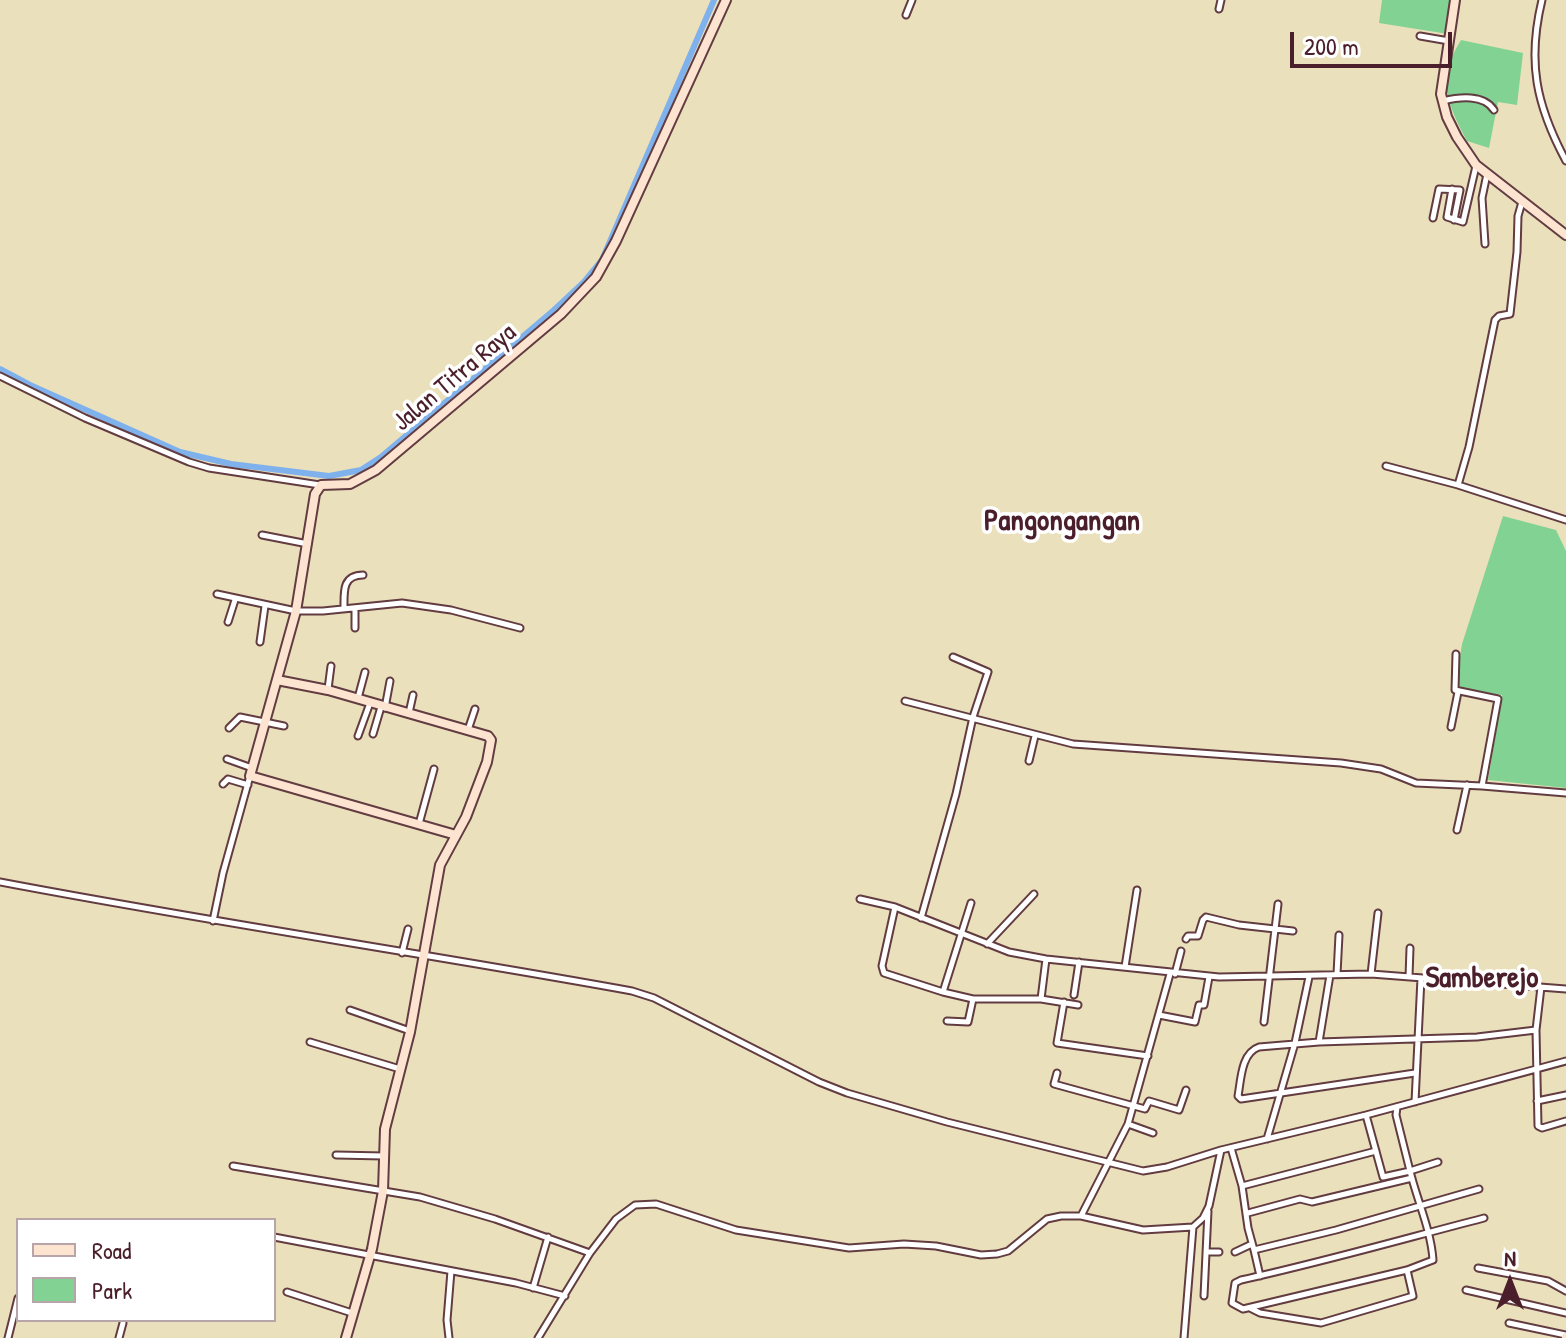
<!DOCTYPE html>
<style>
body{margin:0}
#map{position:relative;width:1566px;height:1338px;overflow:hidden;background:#eae0bc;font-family:"Patrick Hand",sans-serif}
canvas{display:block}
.legend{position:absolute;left:16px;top:1218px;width:260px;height:104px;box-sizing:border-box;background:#fff;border:2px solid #b7a5aa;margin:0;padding:10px 14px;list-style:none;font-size:24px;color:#4a1f2b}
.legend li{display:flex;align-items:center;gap:16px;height:40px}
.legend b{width:40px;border:2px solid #b7a5aa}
.north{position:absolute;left:1470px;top:1242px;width:80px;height:80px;-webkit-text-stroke:6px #fff;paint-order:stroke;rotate:0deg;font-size:22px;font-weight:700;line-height:32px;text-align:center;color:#4a1f2b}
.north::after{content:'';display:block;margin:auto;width:28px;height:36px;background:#4a1f2b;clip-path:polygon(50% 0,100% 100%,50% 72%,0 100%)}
.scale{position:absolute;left:1290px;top:32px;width:162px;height:36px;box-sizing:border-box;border:4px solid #4a1f2b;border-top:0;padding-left:10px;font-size:24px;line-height:28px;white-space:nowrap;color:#4a1f2b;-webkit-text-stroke:6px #fff;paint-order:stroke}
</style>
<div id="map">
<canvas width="1566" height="1338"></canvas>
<ul class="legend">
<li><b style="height:10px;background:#fde4d1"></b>Road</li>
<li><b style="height:22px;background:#82d393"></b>Park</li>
</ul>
<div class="north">N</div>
<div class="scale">200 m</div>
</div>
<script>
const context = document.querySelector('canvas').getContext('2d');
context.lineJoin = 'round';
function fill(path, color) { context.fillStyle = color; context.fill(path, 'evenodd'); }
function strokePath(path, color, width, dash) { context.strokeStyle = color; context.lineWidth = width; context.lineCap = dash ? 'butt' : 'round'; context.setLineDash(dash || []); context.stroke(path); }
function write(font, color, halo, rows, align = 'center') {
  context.font = font + ' "Patrick Hand",sans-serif'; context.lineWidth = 7; context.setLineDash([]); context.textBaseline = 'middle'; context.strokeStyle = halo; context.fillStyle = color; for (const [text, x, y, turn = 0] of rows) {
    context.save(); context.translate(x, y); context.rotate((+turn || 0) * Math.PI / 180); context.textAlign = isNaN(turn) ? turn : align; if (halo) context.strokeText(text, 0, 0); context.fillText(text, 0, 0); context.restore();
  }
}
fill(new Path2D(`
 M1382,0H1452L1448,34L1379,23Z
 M1461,40L1523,53L1517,105L1498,102L1489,148L1467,141C1447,103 1436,80 1461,40Z
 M1503,516L1556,530L1566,551V788L1488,780L1502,695L1455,688L1462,644Z`), '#82d393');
strokePath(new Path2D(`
 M0,369L30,385L180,452L231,464L329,476L361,470L381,457L554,310L584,282L602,260L714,0`), '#7fb2ec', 6);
const street = new Path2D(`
 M1542,0C1527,62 1536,105 1566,161
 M1219,9L1221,0
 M906,15L912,0
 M1420,36L1449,41
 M1443,101C1459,97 1484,94 1494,110
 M1452,189L1447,217L1463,222L1476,166
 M1433,218L1439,189L1460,190L1454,220
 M1485,244L1482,198L1487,174
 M0,376L85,418L189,462L209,468L320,485
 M1386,466L1458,485L1566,520
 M1458,485L1469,447L1495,320L1499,316L1510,314L1517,252L1518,216L1522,202
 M262,535L308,544
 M217,594L296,611H323L402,603L451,610L520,628
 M344,609C344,592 342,575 363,575
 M228,622L235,600
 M355,628V608
 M260,642L265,606
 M328,689L331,666
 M358,698L365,672
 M905,701L1073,744L1341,763L1381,769L1416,783L1482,786L1498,699L1455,690L1456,654
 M385,708L390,681
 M409,713L413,695
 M1451,727L1458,692
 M229,728L240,717L284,726
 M468,730L475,709
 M373,734L381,707
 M358,736L370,703
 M227,759L252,768
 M1029,761L1035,736
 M223,784L228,779L248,785
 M1482,786L1566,793
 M419,824L434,769
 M1457,830L1467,785
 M0,882C210,922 422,953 632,991L654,998L819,1082L847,1093L947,1122L1143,1171L1167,1167L1221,1150L1366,1115L1566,1061
 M860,899L895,907L1009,952L1046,959L1219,977L1371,974L1566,989
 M895,907L882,966L884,973L943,992L973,999H1041L1078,1005
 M921,918L956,794L973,717L988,672L953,657
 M213,921L223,873L250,776
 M1186,939L1188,936H1198L1203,920L1206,917L1239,925L1293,931
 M987,944L1034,894
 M402,953L408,929
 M1125,967L1137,890
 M1175,974L1181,951
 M1337,974L1339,935
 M1371,974L1378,913
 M1409,977L1410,948
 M1541,987L1536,1030L1538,1126L1542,1128L1566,1121
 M943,992L971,903
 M1074,995L1079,962
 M1041,999L1046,959
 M1064,1002L1057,1043L1148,1056
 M350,1010L410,1031
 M1159,1015L1195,1022L1199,1005H1204L1209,977
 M947,1021L968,1022L973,999
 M1264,1022L1278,904
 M310,1042L400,1069
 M1319,1042L1330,975
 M1057,1073L1054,1084L1145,1109L1149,1101L1179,1110L1186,1090
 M1415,1073L1241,1099L1238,1096C1241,1080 1241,1053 1259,1047L1319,1042L1477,1037L1536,1030
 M1537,1101L1566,1095
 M1415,1102L1421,978
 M1397,1107L1396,1115L1410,1171L1438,1162
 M1366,1115L1383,1177L1410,1171C1417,1200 1431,1230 1433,1260L1407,1270L1243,1309L1232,1303L1235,1283L1241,1280C1323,1262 1403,1239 1484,1218
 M1128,1124L1153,1133
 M1267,1139L1295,1043L1309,977
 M1231,1148L1242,1186L1248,1228L1254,1250
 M336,1155L384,1156
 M233,1166L420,1197L495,1219L590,1253
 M1242,1186L1376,1151
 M1248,1213L1300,1199L1312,1202L1412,1178
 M1081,1216L1128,1124L1170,974
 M274,1237L516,1283L565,1296
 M1206,1252H1219
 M1235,1252L1252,1244
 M1478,1268L1548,1281L1566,1291
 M1260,1276L1254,1250L1336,1230L1479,1189
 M533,1288L548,1237
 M1466,1290L1566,1313
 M287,1292L352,1313
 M1204,1296L1208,1211
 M1250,1308L1260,1313L1321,1323L1413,1296L1407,1270
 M1509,1323L1566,1335
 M8,1338L18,1298
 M119,1338L123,1323
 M449,1338L447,1320L451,1271
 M538,1338L590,1253L616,1219L635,1205L656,1204L736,1230L849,1248L904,1244L936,1246L981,1255L997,1254L1008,1251L1047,1219L1061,1216H1081L1143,1230L1193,1227L1203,1218L1209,1206L1221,1150
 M1184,1338L1193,1227`);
const secondary = new Path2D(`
 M1455,0L1441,94L1447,117L1457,137L1476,165L1566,235
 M277,680L328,690L488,736L491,740L487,762L466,817L440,865L410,1032L385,1129L383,1191L372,1249L346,1338
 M456,835L250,776L296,611L315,494L321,485L350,484L376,470L561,314L596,277L616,241L726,0
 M1566,1338V1337`);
strokePath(street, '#623c41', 9);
strokePath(secondary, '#623c41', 12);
strokePath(street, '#fff', 5);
strokePath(secondary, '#fde4d1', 8);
write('26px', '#4a1f2b', '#fff', [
 ["Jalan Titra Raya",455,378,-40]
]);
write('bold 30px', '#4a1f2b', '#fff', [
 ["Pangongangan",1062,522],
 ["Samberejo",1482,979]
]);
</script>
